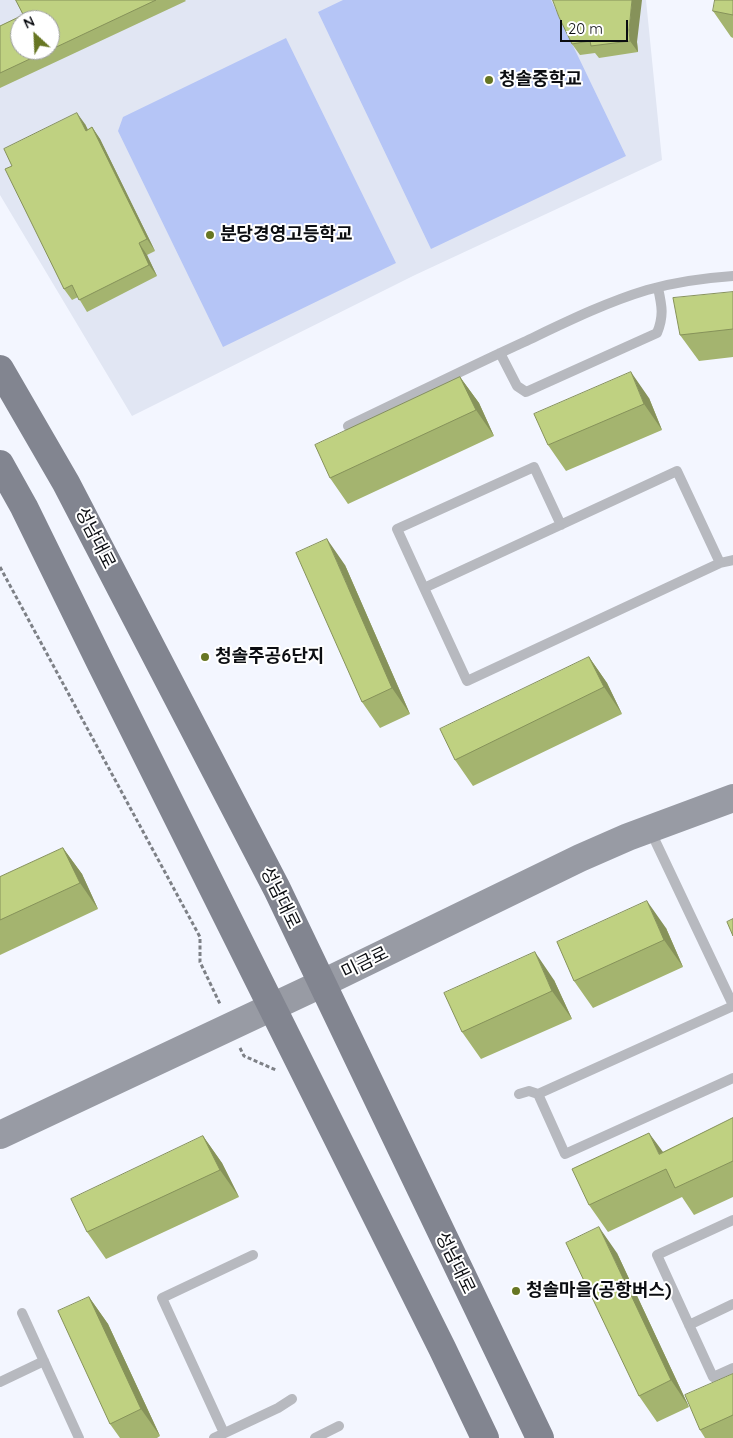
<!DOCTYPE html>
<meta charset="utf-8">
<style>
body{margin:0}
#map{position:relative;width:733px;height:1438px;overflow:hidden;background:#f3f6ff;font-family:Quicksand,sans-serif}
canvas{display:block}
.north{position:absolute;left:10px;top:10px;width:50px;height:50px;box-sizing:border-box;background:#fff;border:1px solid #9d9ea0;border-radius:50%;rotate:335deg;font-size:14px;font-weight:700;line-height:20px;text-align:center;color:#0b0d11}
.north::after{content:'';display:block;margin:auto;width:18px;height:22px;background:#677623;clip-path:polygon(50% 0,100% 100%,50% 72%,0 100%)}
.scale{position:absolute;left:560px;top:20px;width:68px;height:22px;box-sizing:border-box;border:2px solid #0b0d11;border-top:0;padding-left:6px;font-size:15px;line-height:18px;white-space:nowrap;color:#0b0d11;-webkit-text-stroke:4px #fff;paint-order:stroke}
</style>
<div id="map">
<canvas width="733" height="1438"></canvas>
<div class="north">N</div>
<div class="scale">20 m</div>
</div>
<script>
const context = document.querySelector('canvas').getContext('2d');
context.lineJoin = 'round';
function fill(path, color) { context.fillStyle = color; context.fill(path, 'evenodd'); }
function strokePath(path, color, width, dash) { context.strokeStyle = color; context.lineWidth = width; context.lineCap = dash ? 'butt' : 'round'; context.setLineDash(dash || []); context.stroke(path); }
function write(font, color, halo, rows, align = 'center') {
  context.font = font + ' Quicksand,"Noto Sans KR",sans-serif'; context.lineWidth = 4; context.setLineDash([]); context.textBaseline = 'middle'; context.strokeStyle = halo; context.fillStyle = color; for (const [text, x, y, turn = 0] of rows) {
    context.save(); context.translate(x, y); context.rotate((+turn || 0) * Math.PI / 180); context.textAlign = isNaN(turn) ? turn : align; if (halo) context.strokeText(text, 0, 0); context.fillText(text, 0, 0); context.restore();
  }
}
fill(new Path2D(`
 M0,0H646L662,160L415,275L132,416L0,195ZM20,20H50V50H20Z`), '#e1e6f3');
fill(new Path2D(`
 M343,0H551L626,156L431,249L318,12Z
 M286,38L396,263L223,347L118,131L123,117Z`), '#b5c5f6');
strokePath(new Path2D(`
 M0,567L200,937V962L220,1004
 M240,1048L244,1056L276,1070`), '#7d8086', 3, [4, 2.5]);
strokePath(new Path2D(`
 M500,353L517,386L526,392L657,333C664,316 662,306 658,288
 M348,426C407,398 465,369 524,342C564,323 604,303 647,290C675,282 704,278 733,276
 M720,563L677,471L424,588L467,681L720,563L733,560
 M424,588L397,529L534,467L561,525
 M650,830L733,1005
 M733,1006L538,1094L565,1154L733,1078
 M519,1094L529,1091L538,1094
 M733,1220L657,1255L713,1377L733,1368
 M22,1313L79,1438
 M689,1325L733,1304
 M0,1382L44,1361
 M224,1433L162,1298L253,1255
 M214,1438L278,1408L292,1399
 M315,1438L339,1426`), '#b7b9bf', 10);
strokePath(new Path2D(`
 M0,1135L321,984L580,858L628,837L733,798`), '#989ba4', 28);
strokePath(new Path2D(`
 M0,369L66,483L277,889L540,1438
 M0,464L24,507L101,664L442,1348L485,1438`), '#828590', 28);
fill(new Path2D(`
 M16,0H185L186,1L0,88V26L23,15ZM50,20V50H20Z
 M553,0L637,42L638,52L599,58L595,53L580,55L572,44Z
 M733,0V38L731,37L713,11Z
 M85,124L88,130L92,127L100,139L155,251L147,255L157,276L87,312L78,297L72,300L64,289L12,166Z
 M733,292V357L699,361L680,335Z
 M460,377L479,403L494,436L348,504L330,478Z
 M649,398L662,430L566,471L548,445Z
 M345,565L410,714L380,728L362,702Z
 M589,657L607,683L622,714L473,786L455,760Z
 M63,848L82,874L98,909L0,955V877Z
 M666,928L683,967L593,1008L574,981Z
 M554,980L572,1019L481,1059L462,1032Z
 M733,1118V1197L694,1215L682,1197L608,1232L589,1205L663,1152Z
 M203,1136L222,1163L239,1197L106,1259L87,1232Z
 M617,1253L689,1407L657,1422L639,1396Z
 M89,1297L108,1324L160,1436L157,1438H120L110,1424Z
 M733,1374V1438H705L700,1430Z`), '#a4b46f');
fill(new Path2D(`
 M632,0H642L637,42L638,52L630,41L629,30Z
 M77,113L85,124L94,142L86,131Z
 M92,127L100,139L155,251L147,239Z
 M139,243L147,255L157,276L149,265Z
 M631,372L649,398L662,430L644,404Z
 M460,377L479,403L494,436L476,410Z
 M327,539L345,565L410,714L392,688Z
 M589,657L607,683L622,714L604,687Z
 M63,848L82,874L98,909L80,883Z
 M647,901L666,928L683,967L664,940Z
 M535,952L554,980L572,1019L552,991Z
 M649,1133L669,1160L659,1154Z
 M203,1136L222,1163L239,1197L220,1170Z
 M599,1227L617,1253L689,1407L671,1380Z
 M89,1297L108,1324L160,1436L141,1409Z`), '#86925a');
const building = new Path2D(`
 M16,0H156L50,50V20H20V50H49L0,73V26L23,15Z
 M553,0H632L629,30L630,41L591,46L590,41L572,44L559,17Z
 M715,0H733V15L713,11Z
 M77,113L86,131L92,127L147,239L139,243L149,265L79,300L72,285L64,289L5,169L12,166L4,149Z
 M733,292V329L680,335L673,298Z
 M631,372L644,404L548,445L534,414Z
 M460,377L476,410L330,478L315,445Z
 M327,539L392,688L362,702L296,553Z
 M589,657L604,687L455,760L440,729Z
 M63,848L80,883L0,920V877Z
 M647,901L664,940L574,981L557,942Z
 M733,919V936L727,922Z
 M535,952L552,991L462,1032L444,993Z
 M733,1118V1161L675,1188L666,1169L589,1205L572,1169L649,1133L659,1154Z
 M203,1136L220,1170L87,1232L71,1199Z
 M599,1227L671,1380L639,1396L566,1243Z
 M89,1297L141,1409L110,1424L58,1311Z
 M733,1374V1415L700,1430L685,1395Z`);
fill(building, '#bfd181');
strokePath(building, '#86925a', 1);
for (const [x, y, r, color] of [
 [489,80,5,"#677623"],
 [210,235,5,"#677623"],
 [205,657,5,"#677623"],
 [516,1291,5,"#677623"]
]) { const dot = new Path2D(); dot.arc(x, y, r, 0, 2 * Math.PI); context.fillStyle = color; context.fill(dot); strokePath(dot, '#fff', 2); }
write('bold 18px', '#0b0d11', '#fff', [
 ["청솔중학교",499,80],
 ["분당경영고등학교",220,235],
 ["청솔주공6단지",215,657],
 ["청솔마을(공항버스)",526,1291]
], 'left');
write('18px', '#0b0d11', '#fff', [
 ["성남대로",95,538,63],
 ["성남대로",280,898,64],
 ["미금로",365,963,-26],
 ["성남대로",455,1263,64]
]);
</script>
